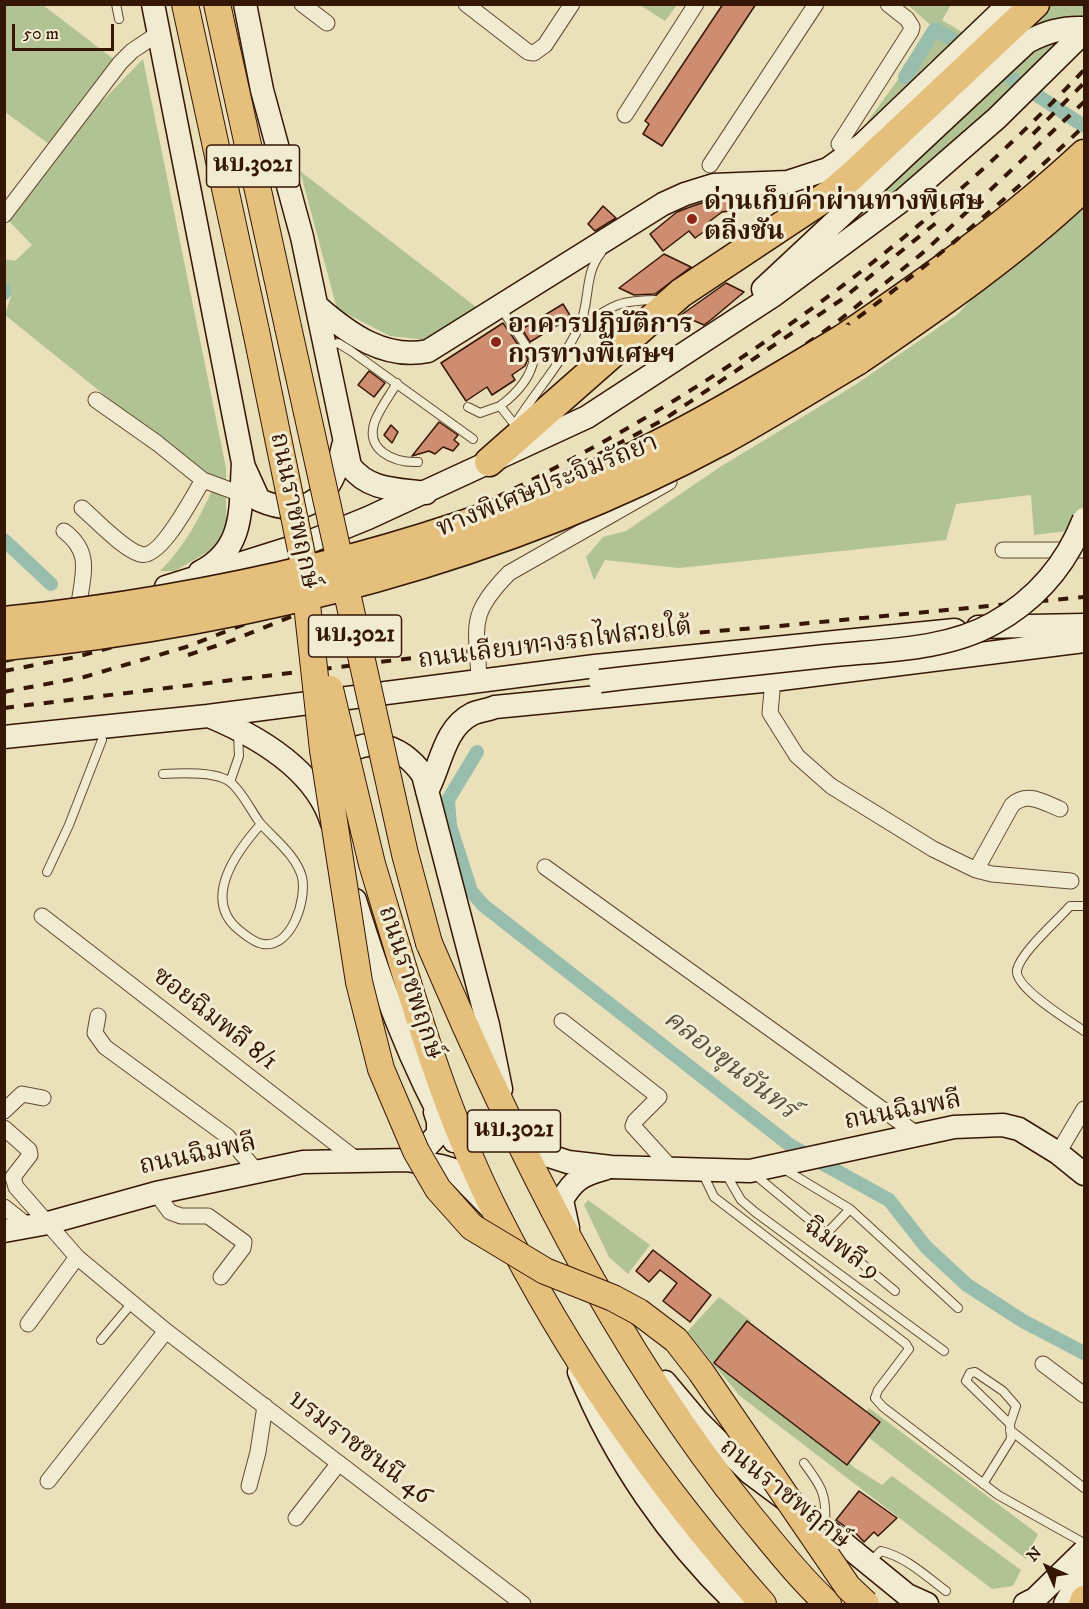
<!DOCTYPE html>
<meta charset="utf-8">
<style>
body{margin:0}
#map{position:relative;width:1089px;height:1609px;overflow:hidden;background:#eae0ba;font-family:"IM FELL DW Pica",serif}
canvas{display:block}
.frame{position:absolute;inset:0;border:6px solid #361705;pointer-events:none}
.north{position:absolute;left:1017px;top:1537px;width:60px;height:60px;-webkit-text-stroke:4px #f1ebd2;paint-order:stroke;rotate:315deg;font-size:16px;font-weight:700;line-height:24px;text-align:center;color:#361705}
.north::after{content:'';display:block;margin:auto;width:21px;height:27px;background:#361705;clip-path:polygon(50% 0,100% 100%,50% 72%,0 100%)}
.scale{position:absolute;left:12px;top:24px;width:102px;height:27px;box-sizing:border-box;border:3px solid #361705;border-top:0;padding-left:8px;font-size:18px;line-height:21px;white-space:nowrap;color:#361705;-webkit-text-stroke:4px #f1ebd2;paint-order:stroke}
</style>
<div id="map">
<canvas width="1089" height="1609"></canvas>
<div class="frame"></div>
<div class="north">N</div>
<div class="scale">50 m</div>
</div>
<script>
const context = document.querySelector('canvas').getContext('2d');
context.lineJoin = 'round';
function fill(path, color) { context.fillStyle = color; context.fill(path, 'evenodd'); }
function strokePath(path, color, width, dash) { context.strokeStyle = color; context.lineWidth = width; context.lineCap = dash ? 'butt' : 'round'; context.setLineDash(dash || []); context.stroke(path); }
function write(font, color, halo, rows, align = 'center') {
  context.font = font + ' "IM FELL DW Pica","Noto Serif Thai",serif'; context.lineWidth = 6; context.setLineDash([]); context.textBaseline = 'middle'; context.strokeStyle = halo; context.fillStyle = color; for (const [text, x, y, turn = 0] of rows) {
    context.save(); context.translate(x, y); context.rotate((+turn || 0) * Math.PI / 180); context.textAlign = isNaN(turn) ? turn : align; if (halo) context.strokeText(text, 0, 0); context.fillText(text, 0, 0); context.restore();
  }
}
fill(new Path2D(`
 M5,5H43L116,61L49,144L5,112Z
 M640,5L677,4V5L665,21Z
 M908,5H951L942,20L978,42L1018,5H1084V21L921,175L812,259L940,79L931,60L911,85L859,133L935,29Z
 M143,59L226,468V532L214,548L175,571H160C186,545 200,517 215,484L5,315L11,296L5,279L4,259L15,261L32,245L8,220L77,127Z
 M300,171L476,307L427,340L390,336L337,309Z
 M1084,204V529L1034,535L1031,495L956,504L946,540L679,568L605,560L594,580L586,557L603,537L626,531L720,467L855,385L958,314L988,281Z
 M588,1200L650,1245L628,1274L609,1257L584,1205Z
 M719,1297L751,1321L728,1362L855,1468L882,1485L892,1476L1021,1570L1013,1586L992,1589L740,1396L687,1332Z
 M869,1408L1038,1534L1026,1559L855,1427Z`), '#b1c394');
strokePath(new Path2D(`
 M992,66L1084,126
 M905,77L935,29L969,50
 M4,290V293
 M4,540L51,584
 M477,752L448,800L450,826L471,891L483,905L791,1146L889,1200L926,1247L967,1285L1023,1321L1084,1353`), '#98bdac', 14);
const building = new Path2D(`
 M723,4H756L662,146L643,134L649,124L645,121Z
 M757,197V207L722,212L706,224L709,228L695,238L689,231L663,251L650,234L677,212L690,207L716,198Z
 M603,206L616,218L595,231L588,224Z
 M664,254L691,267L655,294L634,295L619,288Z
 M726,283L744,292L712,319L704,325L681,315Z
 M563,304L571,317L530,342L522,329Z
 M503,323L528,359L525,366L512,375L515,380L492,395L487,387L466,401L441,363Z
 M369,371L385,383L374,397L358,385Z
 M439,422L458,435L454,440L459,444L453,451L443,447L435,454L429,451L412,456Z
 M391,425L398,432L392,443L384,435Z
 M653,1250L711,1295L690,1322L663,1301L677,1283L660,1270L649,1282L636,1271Z
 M747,1321L880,1422L847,1465L714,1363Z
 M859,1491L897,1518L878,1536L874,1532L864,1542L849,1526L847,1528L836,1520Z`);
fill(building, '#ce8d70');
strokePath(building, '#361705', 1.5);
const lane = new Path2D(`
 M116,4L119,19
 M501,308L534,358C531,378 516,394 500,406L515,425
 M580,328C613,305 618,300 659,300
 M328,346L338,343L351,351L473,439
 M397,383C390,395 380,408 375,421C364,450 394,463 418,462
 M468,407L480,413L500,406
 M517,421C537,390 563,361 579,327C591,302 583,275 601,253
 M163,774C180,773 216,771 230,782C242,791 251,811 260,823C274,839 296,855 302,877C307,899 292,948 263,944C255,943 245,935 239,930C201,899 237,851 261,824
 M230,782L239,756L238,734
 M47,872L69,825L102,740
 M1084,906H1070C1057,921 1021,952 1017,970C1014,988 1070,1021 1084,1031
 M784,1169L850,1209
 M702,1172L714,1197L906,1344L909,1349L878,1390L875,1398L883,1407L998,1495L1084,1543
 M726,1174L741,1200L755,1212L944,1351
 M754,1174L895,1291
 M827,1233L850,1209L958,1308
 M101,1340L132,1303
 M1010,1430L1084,1488
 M804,1463C821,1486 827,1494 825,1524
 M983,1484L1011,1439L1010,1424L966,1381L970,1373L975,1372L1003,1391L1016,1406L1010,1424
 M871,1561L881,1551C906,1557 926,1576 946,1591`);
const street = new Path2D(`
 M302,4L327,23
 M466,4L528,52L534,53L545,45L572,4
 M625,115L696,4
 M839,144L911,31L912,27L907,19L888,4
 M710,165L816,4
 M4,215L120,63L132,51L159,33
 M96,400L157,443L203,480L241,494
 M82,508C96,520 123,549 140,554C160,561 193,496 203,480
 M64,531C92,552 83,573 79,604
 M1003,550H1084
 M479,680C477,625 467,616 509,573L669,482
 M773,680L770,713L797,756L831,786L933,849L976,870L992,874L1071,881
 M545,867L918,1135
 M976,870L1012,805C1027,791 1043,802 1060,809
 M42,916L357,1160
 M98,1016L95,1033L105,1047L227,1136L258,1173
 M562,1021L659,1097L635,1121L633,1126L672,1169
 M4,1111L22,1094L43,1098
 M4,1128L29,1150L30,1155L13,1177L16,1187L77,1257L166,1331L48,1481
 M1058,1153L1084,1109
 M156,1193L170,1212L181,1216H208L244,1242L243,1248L221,1277
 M4,1207L28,1226
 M28,1324L77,1257
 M166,1331L523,1604
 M1043,1364L1084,1395
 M249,1486L258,1452L265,1406
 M296,1518L339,1463`);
const secondary = new Path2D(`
 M153,4L243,463C240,506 246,549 200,572
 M245,4L262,90L302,237L350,466C369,491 397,489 426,493
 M763,289L1027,42C1046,32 1062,27 1084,28
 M318,307C349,334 385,360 428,351L663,204L685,194L714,185L788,182L828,169L863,144L1009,4
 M244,467L259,500C310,522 333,494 343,446
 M166,587L309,542L368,518L587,417L774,295L904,199L997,118L1084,32
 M978,627L1084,625
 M209,716C257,736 315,769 332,823
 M4,737L208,716L595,666L955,630L963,637
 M333,766C361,732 400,742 423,775L488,1025L501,1089
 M427,791C441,766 443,729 472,714C478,711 488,710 495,707L773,680L1084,641
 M355,900C381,984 410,1065 454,1141
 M516,1135L534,1151L568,1162L611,1167L750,1171L954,1127L1003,1125L1019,1129L1058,1153L1084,1174
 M407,1160L419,1155L438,1134V1121L435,1112
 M568,1228L562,1200C573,1180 582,1175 604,1169
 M4,1231L48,1223L156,1193L303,1162L407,1160L441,1166L454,1170L490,1207
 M579,1372C614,1459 670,1540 737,1604
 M665,1382L697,1420L750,1473L836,1537L907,1595L927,1604
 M1025,1604L1035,1599L1084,1551
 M1065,1604L1084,1570`);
const primary = new Path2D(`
 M185,4L256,331
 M217,4L288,327
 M429,943C515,1144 612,1345 750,1516C775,1546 799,1577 828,1604
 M398,950C425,1040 455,1133 498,1217C569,1357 659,1487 763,1604
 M1082,1604L1084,1599`);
const highway = new Path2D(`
 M844,338C928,281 1010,223 1084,154
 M857,361C936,307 1015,253 1084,187
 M489,462L681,293L833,192L854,174L1035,4`);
strokePath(lane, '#634932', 10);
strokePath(street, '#634932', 17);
strokePath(secondary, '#361705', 25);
strokePath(primary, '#361705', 28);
strokePath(highway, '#361705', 31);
strokePath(lane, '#f1ebd2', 8);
strokePath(street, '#f1ebd2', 15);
strokePath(secondary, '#f1ebd2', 22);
strokePath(primary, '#e5c07d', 26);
strokePath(highway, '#e5c07d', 28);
strokePath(new Path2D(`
 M1033,134L1084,83
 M809,353C907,284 998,208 1084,126
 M442,555L618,474L747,395
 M326,581L490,512L663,420L841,300L936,223
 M188,655L228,642L420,565
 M4,661C414,582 797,372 1084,70
 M4,671L76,657L157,635
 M4,692L84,677L186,647L429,552L534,504L758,379L837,322L925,251L1084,102
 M4,708L478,650L768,627L1084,597`), '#361705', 4, [10, 10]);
const secondaryBridge = new Path2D(`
 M600,681C675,672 750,664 826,656C881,650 945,651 994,623C1037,599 1066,565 1084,519`);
const primaryBridge = new Path2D(`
 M288,327L405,854L429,943
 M256,331L309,589
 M304,577L323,750L359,982L381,1069L416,1151L438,1189L472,1227L545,1271L613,1298L639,1312L676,1340L701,1372L848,1587L866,1604
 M330,689L372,864L398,950`);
const highwayBridge = new Path2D(`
 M4,621C207,600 406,556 593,475C681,437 763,387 844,338
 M4,646C251,622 504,558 723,440C769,415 813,387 857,361`);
strokePath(secondaryBridge, '#361705', 25, []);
strokePath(primaryBridge, '#361705', 28, []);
strokePath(highwayBridge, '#361705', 31, []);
strokePath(secondaryBridge, '#f1ebd2', 22);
strokePath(primaryBridge, '#e5c07d', 26);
strokePath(highwayBridge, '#e5c07d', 28);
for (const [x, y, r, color] of [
 [692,219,6,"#8f2418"],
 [496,342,6,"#8f2418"]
]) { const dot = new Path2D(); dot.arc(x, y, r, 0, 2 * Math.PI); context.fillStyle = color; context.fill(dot); strokePath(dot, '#f1ebd2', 2); }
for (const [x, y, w] of [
 [253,166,93],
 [355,636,93],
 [514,1131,93]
]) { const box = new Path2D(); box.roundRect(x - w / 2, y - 21, w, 42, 4.5); context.fillStyle = '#f1ebd2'; context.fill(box); strokePath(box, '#361705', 1.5); }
write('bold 24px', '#361705', null, [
 ["นบ.3021",253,166],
 ["นบ.3021",355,636],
 ["นบ.3021",514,1131]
]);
write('bold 26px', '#361705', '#f1ebd2', [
 ["ด่านเก็บค่าผ่านทางพิเศษ",704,204],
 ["ตลิ่งชัน",704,234],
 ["อาคารปฏิบัติการ",508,327],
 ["การทางพิเศษฯ",508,357]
], 'left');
write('26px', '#361705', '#f1ebd2', [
 ["ทางพิเศษประจิมรัถยา",548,487,-22],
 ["ถนนราชพฤกษ์",293,511,78],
 ["ถนนเลียบทางรถไฟสายใต้",555,645,-7],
 ["ถนนราชพฤกษ์",409,983,72],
 ["ซอยฉิมพลี 8/1",214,1020,38],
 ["ถนนฉิมพลี",903,1112,-11],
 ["ถนนฉิมพลี",198,1156,-12],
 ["ฉิมพลี 9",841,1250,36],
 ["บรมราชชนนี 46",359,1449,37],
 ["ถนนราชพฤกษ์",784,1495,39]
]);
write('italic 27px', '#58513f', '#f1ebd2', [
 ["คลองขุนจันทร์",729,1066,38]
]);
</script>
